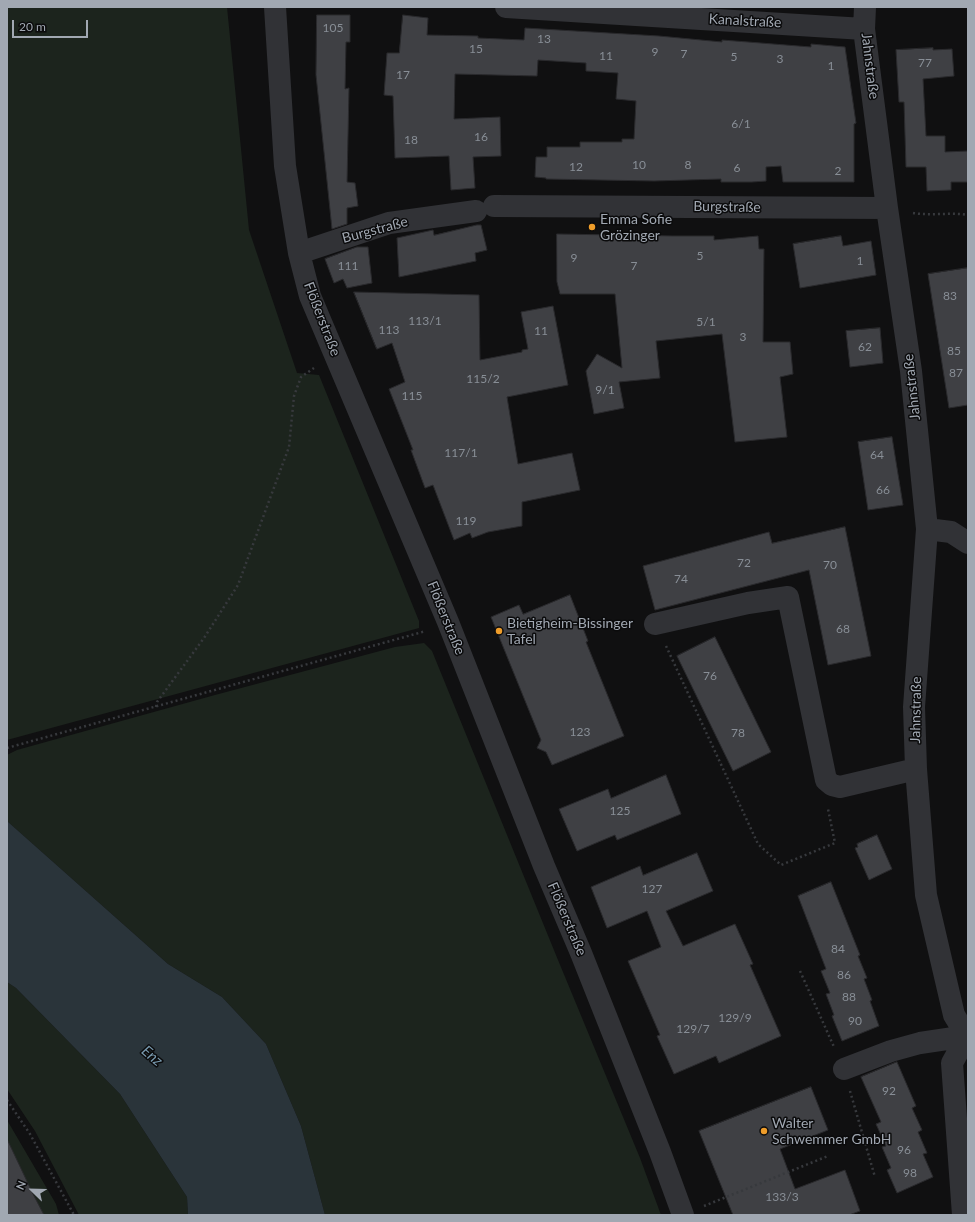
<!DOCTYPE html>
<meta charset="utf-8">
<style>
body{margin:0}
#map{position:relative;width:975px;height:1222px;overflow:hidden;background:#101011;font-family:Lato,sans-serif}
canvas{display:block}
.frame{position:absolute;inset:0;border:8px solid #a1a8b2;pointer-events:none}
.north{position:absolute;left:12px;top:1170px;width:40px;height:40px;-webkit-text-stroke:3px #0b0b0c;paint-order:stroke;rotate:293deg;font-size:11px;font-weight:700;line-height:16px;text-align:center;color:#a1a8b2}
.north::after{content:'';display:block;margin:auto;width:14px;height:18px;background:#a1a8b2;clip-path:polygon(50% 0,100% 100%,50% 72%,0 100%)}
.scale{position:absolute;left:12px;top:20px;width:76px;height:18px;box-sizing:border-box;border:2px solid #a1a8b2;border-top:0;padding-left:5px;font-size:12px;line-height:14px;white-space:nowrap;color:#a1a8b2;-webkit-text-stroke:3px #0b0b0c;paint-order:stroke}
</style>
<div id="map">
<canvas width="975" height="1222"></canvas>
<div class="frame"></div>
<div class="north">N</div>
<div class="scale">20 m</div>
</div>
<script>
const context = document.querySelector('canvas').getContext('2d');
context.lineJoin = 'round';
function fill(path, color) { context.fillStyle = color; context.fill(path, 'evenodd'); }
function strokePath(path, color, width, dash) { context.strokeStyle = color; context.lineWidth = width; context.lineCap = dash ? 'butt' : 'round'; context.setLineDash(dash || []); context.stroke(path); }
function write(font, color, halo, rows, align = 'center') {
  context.font = font + ' Lato,sans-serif'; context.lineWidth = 3; context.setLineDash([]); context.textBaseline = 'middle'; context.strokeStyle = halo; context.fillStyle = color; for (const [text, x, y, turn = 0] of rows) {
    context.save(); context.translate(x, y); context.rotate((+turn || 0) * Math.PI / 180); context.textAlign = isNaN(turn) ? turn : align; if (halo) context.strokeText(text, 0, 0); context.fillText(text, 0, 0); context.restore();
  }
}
fill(new Path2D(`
 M7,7H227L249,230L297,373L319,375L419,621V628L7,740Z
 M424,643L432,651L558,960L640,1158L661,1215H325L301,1126L266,1044L222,997L168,964L7,821V755L17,750L215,695L395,647Z
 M7,982L16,988L120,1094L187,1197L188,1215H79L35,1131L7,1089Z
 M7,1120L56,1204L59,1215H7Z`), '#1c241d');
fill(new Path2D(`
 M7,821L168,964L222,997L266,1044L301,1126L325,1215H188L187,1197L120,1094L16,988L7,982Z`), '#2a343a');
const building = new Path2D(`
 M317,15H350V42H346L345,89L349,88L347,182L355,183L358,206L347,208V224L332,229L316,75Z
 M403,15L428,18L427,35L478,36V38L524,40L525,28L659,36L722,42V40L748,42L811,47V44L845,47L856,123L854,124V182H783L781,166L766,167V181L752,182H721V179L654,181L546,179V178L535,177L536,157H547V147H580V142H622V139H634L636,101L616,99L618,73L586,71V63L538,60L537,76L455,74L454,119L500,117L501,156L473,157L475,188L451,190L449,156L395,158L393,96L384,95L387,53H399Z
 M933,48V50L952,49L954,76L923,79L926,136H945V152L968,151V182H951V190L927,191L926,167H906L904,102H899L896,50Z
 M477,225H481L487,250L475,253L476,261L399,277L397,238L433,230L434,235Z
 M557,234L673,236H714V240L758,236L759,249H764L763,342H790L793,374L780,377L787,437L735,442L722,334L656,341L660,378L619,382L624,408L594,414L586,371L597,354L622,368L615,294H560L557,282Z
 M841,236L843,246L871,241L876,275L800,288L793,244Z
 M357,247H368L372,283L347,288L343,279L334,283L325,259Z
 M968,268V405L949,408L928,274Z
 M354,292L479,295L480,360L522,352V350L528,349L521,312L553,306L568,385L507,397L518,464L572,453L580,490L522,502V526L488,532L472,538L470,533L454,540L433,485L425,488L411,450H413L389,389L405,382L392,343L377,349Z
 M880,328L883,363L850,367L846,331Z
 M892,437L903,505L868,510L858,442Z
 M845,527L871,656L828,665L809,570L655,610L643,566L769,532L772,543Z
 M570,595L588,641L586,642L624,736L552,765L546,752L537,748L541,740L491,617L519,605L523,614Z
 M715,637L771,752L733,771L677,656Z
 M666,775L681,814L617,840L615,835L577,851L559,809L608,789L611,798Z
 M877,835L892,869L869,880L855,848L858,847L857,844Z
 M697,853L713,891L666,911L683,946L735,924L753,964L750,965L781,1036L719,1063L716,1056L674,1074L657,1036L660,1035L628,961L661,947L647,911L607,928L591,887L640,866L643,875Z
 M831,882L860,955L858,956L867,978L864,979L872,1000L870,1001L879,1026L842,1041L832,1016L834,1015L826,994L830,993L821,971L826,969L798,896Z
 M897,1062L916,1106L912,1108L922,1130L918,1132L927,1153L923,1154L933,1177L897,1193L887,1170L891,1168L882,1147L886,1146L876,1124L881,1122L861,1077Z
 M811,1087L828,1130L780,1149L795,1189L845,1170L860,1211L849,1215H733L699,1131Z
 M7,1139L33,1194L44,1215H7Z`);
fill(building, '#3f4044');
strokePath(building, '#2a2a2d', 1);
strokePath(new Path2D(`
 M913,213C931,216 949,212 968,215
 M666,646L758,844L781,865L835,843L828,809
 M156,707L157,702L204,638L238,585L289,447L294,396L301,377L314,368
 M7,748L426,631
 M800,971L834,1047
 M850,1091L875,1177
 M7,1100L30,1134L74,1215
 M704,1206L828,1156`), '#37393d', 2.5, [2, 3]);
strokePath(new Path2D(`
 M275,7L285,166L299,253L310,296L448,622L544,866L581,953L660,1152L683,1215
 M506,7L864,29
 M865,7L864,29L887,208L911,371L927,529L914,707L916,769L926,895L954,1015L968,1038
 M494,206L887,208
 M299,253L389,223L476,211
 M927,529L951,532L968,543
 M655,624L748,603L788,597L826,780L832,785L840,787L916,769
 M844,1069L891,1051L920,1043L967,1036
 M963,1215L952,1063L967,1036`), '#313236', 22);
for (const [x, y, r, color] of [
 [592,227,4,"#ef9d2a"],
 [499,631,4,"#ef9d2a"],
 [764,1131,4,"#ef9d2a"]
]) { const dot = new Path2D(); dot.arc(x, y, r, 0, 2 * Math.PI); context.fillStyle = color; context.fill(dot); strokePath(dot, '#0b0b0c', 1.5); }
write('12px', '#888e96', null, [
 ["105",333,28],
 ["13",544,39],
 ["15",476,49],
 ["9",655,52],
 ["7",684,54],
 ["11",606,56],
 ["5",734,57],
 ["3",780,59],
 ["77",925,63],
 ["1",831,66],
 ["17",403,75],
 ["6/1",741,124],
 ["16",481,137],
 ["18",411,140],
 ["10",639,165],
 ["8",688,165],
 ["12",576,167],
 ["6",737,168],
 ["2",838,171],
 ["5",700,256],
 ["9",574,258],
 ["1",860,261],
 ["111",348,266],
 ["7",634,266],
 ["83",950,296],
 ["113/1",425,321],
 ["5/1",706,322],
 ["113",389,330],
 ["11",541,331],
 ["3",743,337],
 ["62",865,347],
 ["85",954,351],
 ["87",956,373],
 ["115/2",483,379],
 ["9/1",605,390],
 ["115",412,396],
 ["117/1",461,453],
 ["64",877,455],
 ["66",883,490],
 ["119",466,521],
 ["72",744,563],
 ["70",830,565],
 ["74",681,579],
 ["68",843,629],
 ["76",710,676],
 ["123",580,732],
 ["78",738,733],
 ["125",620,811],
 ["127",652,889],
 ["84",838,949],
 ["86",844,975],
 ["88",849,997],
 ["129/9",735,1018],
 ["90",855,1021],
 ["129/7",693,1029],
 ["92",889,1091],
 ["96",904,1150],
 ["98",910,1173],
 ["133/3",782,1197]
]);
write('14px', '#a1a8b2', '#0b0b0c', [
 ["Kanalstraße",745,21,3],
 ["Jahnstraße",870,66,83],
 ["Burgstraße",727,207,1],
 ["Burgstraße",375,230,-15],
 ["Flößerstraße",322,319,69],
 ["Jahnstraße",912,387,-96],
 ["Flößerstraße",446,618,68],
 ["Jahnstraße",916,710,-89],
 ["Flößerstraße",567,919,67]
]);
write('14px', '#a1a8b2', '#0b0b0c', [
 ["Emma Sofie",600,219],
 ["Grözinger",600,235],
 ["Bietigheim-Bissinger",507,623],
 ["Tafel",507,639],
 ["Walter",772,1123],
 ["Schwemmer GmbH",772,1139]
], 'left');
write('italic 15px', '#7899ae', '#0b0b0c', [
 ["Enz",152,1056,40]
]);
</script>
